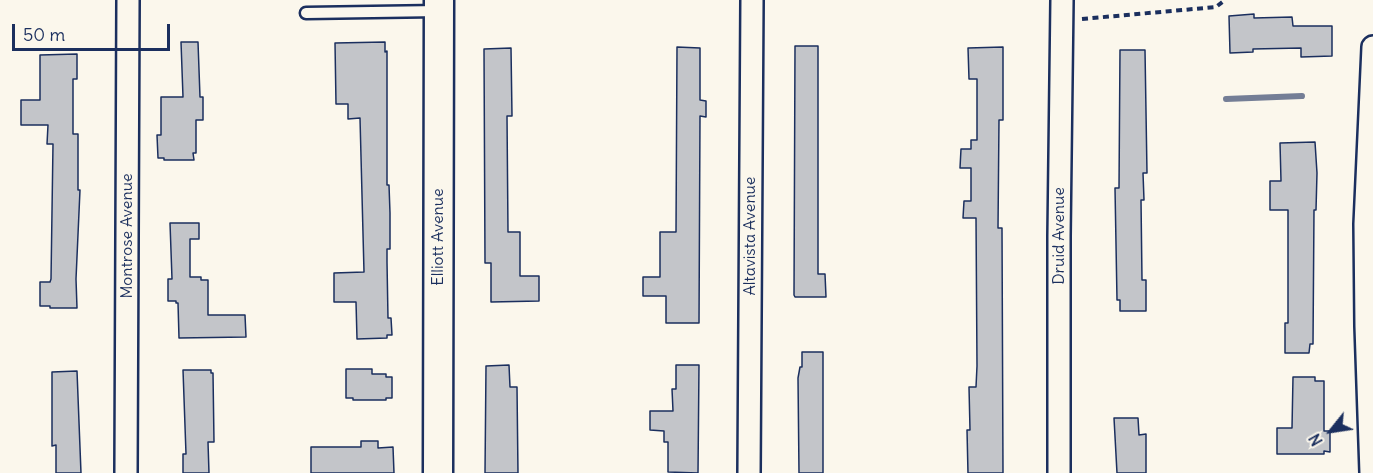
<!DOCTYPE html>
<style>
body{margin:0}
#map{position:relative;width:1373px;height:473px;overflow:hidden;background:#fbf7ec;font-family:Delius,sans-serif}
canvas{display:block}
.north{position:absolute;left:1301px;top:401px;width:60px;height:60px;-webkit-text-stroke:4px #fbf7ec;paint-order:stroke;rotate:240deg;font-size:16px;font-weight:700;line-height:24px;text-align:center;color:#1b2f5e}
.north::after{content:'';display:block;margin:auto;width:21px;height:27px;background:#1b2f5e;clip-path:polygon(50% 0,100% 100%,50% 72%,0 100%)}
.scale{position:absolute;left:12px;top:24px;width:158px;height:27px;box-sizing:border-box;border:3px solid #1b2f5e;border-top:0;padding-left:8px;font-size:18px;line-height:21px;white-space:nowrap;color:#1b2f5e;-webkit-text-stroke:4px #fbf7ec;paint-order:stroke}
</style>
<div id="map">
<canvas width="1373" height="473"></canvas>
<div class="north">N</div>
<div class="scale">50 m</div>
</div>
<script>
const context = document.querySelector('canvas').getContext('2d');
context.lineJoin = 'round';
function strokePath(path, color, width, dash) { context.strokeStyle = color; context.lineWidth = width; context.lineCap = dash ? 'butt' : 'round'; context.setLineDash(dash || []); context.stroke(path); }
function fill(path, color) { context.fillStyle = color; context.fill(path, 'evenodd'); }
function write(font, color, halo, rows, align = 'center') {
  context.font = font + ' Delius,sans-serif'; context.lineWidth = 5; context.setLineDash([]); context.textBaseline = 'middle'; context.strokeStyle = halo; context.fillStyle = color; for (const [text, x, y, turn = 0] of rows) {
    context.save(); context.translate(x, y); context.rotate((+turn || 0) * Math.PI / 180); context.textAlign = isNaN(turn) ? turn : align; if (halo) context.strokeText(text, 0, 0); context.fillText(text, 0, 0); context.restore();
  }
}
strokePath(new Path2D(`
 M1226,99L1302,96`), '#747e96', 6);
const building = new Path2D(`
 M1254,14V18L1292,17L1293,26H1332V56L1301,57V48L1253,49V52L1230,53L1229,16Z
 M181,42H198L200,97H203V120H196V153H193L194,160H164V158H158L157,135H161V97H183Z
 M385,42V52L387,51V185H389L390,213V249H387V262L388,318H391L392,335H387V338L357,339L356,302H334V273L364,272L360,118L348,119V104H336L335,43Z
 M795,46H818V274H825L826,297H795L794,295Z
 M677,47L700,48V100L706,101V117L700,116L699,323H666V296H643V277H660V232H676Z
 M1003,47V120H999L998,228H1002L1003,473H968L967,430H970L969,387H976L977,366L976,218H963L964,201H971V168H960L961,149H971V140H977V79H969L968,48Z
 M511,48L512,116H507L508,232H520V276H539V301L491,302V263H485L484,49Z
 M1120,50H1145L1147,173H1143L1144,200H1141L1142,280H1146V311H1120V300H1117L1115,188H1119Z
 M77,54V79H73V134H78V190H80L76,279L77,308H50V306H40V282H50L51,279L53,144H47L48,125H21V100H40V55Z
 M1315,142L1317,173L1316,210H1314L1313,344H1310L1309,353H1285V323H1288V210H1270V181H1281L1280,143Z
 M170,223H199V239H190V277H201V280H208V315H245L246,337L179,338L178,303H176V301H168V279H172Z
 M802,352H823V473H799L798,378L800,367H802Z
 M509,365L510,387H517L518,473H485L486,366Z
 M676,365H699L698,473L668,472V442H664V431L650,430V411H673L672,389H676Z
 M346,369H372V374H386V377H392V398H386V400H353V398H346Z
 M183,370H211V373H213L214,442H208L209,473H183V454H186Z
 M77,371L81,473H56V445L52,446V372Z
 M1293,377H1315V381H1324V431H1330V452L1324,451V454H1277V428H1292Z
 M1114,418H1138L1139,435L1146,434V473H1117Z
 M361,441H378V448L393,447L394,473H311V447H361Z`);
fill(building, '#c3c5c9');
strokePath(building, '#1b2f5e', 1.5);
const lane = new Path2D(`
 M306,13L439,11`);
const street = new Path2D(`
 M126,473L128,0
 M749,473L752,0
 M1059,473V236L1062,0
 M1371,473L1366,326L1365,224L1373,47`);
const secondary = new Path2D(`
 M438,473L439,0`);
strokePath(lane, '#1b2f5e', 15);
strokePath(street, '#1b2f5e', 26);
strokePath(secondary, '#1b2f5e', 33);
strokePath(new Path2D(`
 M1082,19L1216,7L1225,0`), '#1b2f5e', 4, [6, 4.5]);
strokePath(lane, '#fbf7ec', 10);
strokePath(street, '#fbf7ec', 21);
strokePath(secondary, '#fbf7ec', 28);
write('16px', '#1b2f5e', '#fbf7ec', [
 ["Montrose Avenue",127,236,-90],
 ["Altavista Avenue",750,236,-90],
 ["Druid Avenue",1059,236,-90],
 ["Elliott Avenue",438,237,-90]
]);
</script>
